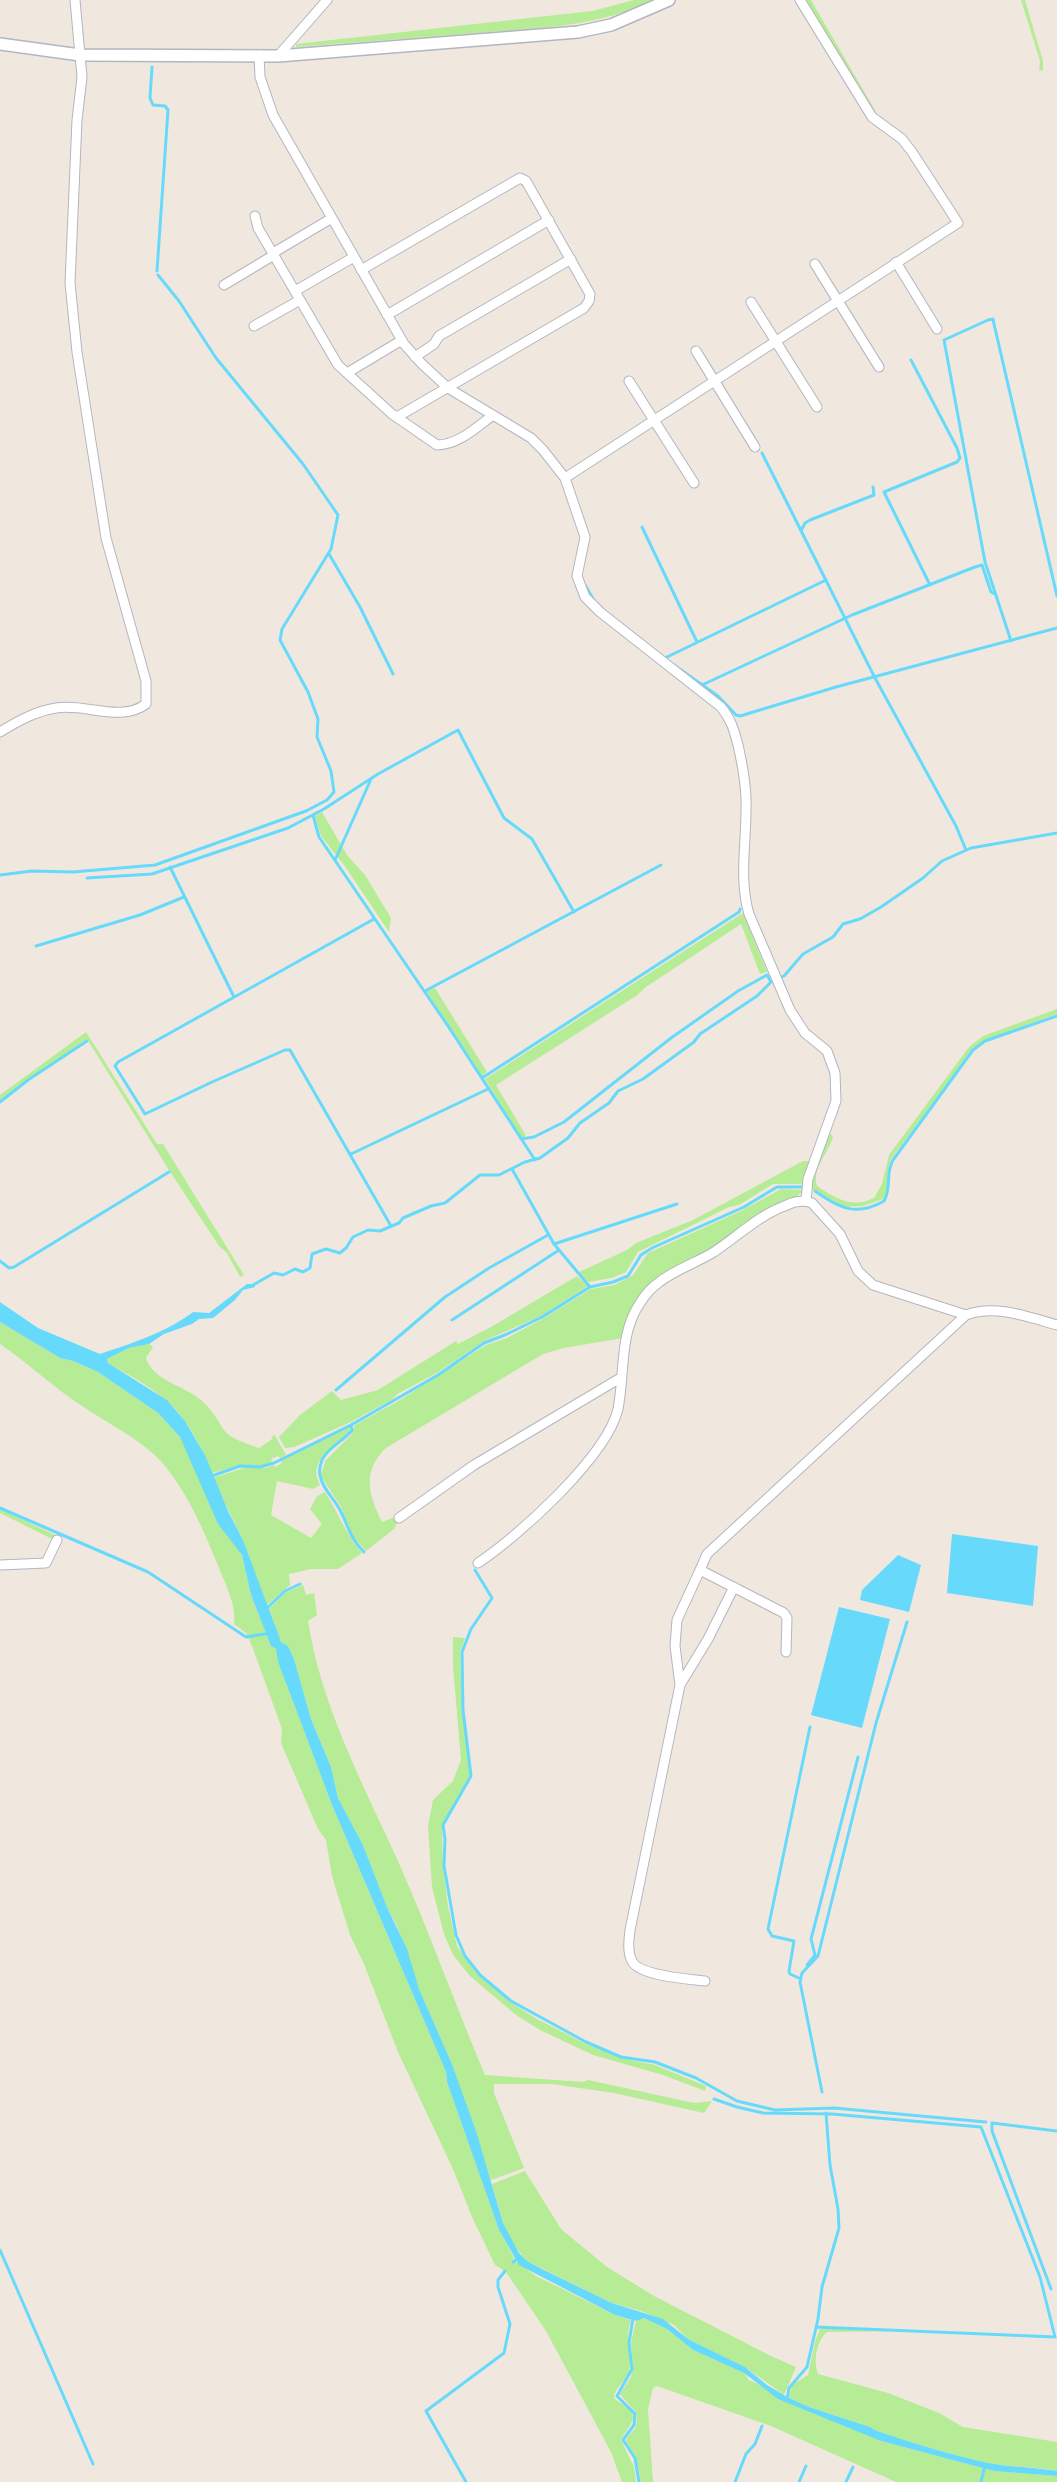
<!DOCTYPE html>
<style>
body{margin:0}
canvas{display:block;background:#f0e8de}
</style>
<canvas width="1057" height="2482"></canvas>
<script>
const context = document.querySelector('canvas').getContext('2d');
context.lineJoin = 'round';
function fill(path, color) { context.fillStyle = color; context.fill(path, 'evenodd'); }
function strokePath(path, color, width, dash) { context.strokeStyle = color; context.lineWidth = width; context.lineCap = dash ? 'butt' : 'round'; context.setLineDash(dash || []); context.stroke(path); }
fill(new Path2D(`
 M634,0H653C600,27 537,28 478,33C417,38 356,42 296,47V44L592,11Z
 M806,0H811L876,112L872,111Z
 M1021,0H1025L1043,61V70L1039,71L1040,61Z
 M322,812L347,855L365,875L391,918L389,932L344,865L321,836L315,816Z
 M743,913L767,972L760,974L741,924L646,987L636,996L496,1085L525,1134V1137L521,1138L485,1079Z
 M435,988L487,1072L482,1076L426,991Z
 M1057,1009V1014L985,1040L975,1047L891,1159C885,1172 891,1188 883,1199L863,1206L844,1207L810,1188L819,1156L829,1134H831L833,1137C828,1155 812,1167 817,1186C835,1198 852,1209 874,1198L882,1184L889,1155L969,1047L983,1036Z
 M86,1032L157,1144H163L244,1275L240,1277L227,1253L219,1246L169,1170L87,1039L0,1100V1095Z
 M803,1161H809L803,1184H773L739,1205L729,1207L638,1252L626,1272L612,1278L588,1282L579,1272L627,1250L636,1243L693,1220Z
 M781,1189L803,1190L796,1198L656,1281L623,1338L564,1348L543,1354L386,1448C362,1471 368,1494 382,1522L395,1517L398,1521L394,1529L366,1551L352,1535L341,1507L321,1476L325,1461L351,1435L355,1425L400,1400L486,1345L507,1338L544,1318L591,1289L614,1285L628,1278L633,1275L648,1253L741,1211Z
 M577,1276L588,1286L541,1316L484,1341L437,1373L399,1393L391,1400L351,1422L294,1447L285,1448L279,1437L300,1415L332,1391L341,1400L378,1390L456,1341L458,1344L491,1327Z
 M0,1322L60,1358L73,1361L98,1372L158,1413L180,1437L242,1555L251,1595L271,1645L276,1649L278,1662L332,1805L446,2072L447,2082L499,2230L514,2258L511,2262H517L536,2276L615,2315L631,2320C624,2339 633,2354 629,2371C626,2381 615,2387 614,2398C618,2402 623,2404 628,2407C641,2418 625,2430 621,2440L634,2467L636,2482H622L611,2452L546,2331L506,2272L495,2265L472,2217L453,2169L398,2052L364,1964L350,1935L332,1876L326,1840L318,1829L281,1743L282,1729L252,1646L246,1633L234,1624C237,1605 224,1581 217,1563C203,1529 188,1494 165,1466C146,1442 107,1423 82,1406C53,1387 28,1363 0,1344Z
 M149,1344L153,1347L146,1358C152,1379 181,1385 197,1397C209,1405 217,1419 224,1430C231,1440 249,1444 259,1448L271,1440L274,1434L286,1455L280,1458L278,1456L271,1459L272,1462L261,1466L241,1465L212,1473C202,1448 188,1419 167,1401C150,1386 127,1374 108,1363L107,1359L129,1348Z
 M350,1426C351,1445 304,1451 320,1485L313,1489L277,1481L271,1515L311,1538L322,1524L310,1509L317,1496L325,1492C338,1512 346,1535 362,1553L338,1569H311L289,1574L290,1585L267,1605L243,1540L213,1478L244,1468H266L274,1465L275,1467L282,1463L281,1461Z
 M0,1509L57,1536L54,1540L0,1513Z
 M303,1585L306,1595L314,1593L317,1615L308,1621C321,1706 363,1784 398,1861C429,1931 455,2004 485,2075L583,2082L588,2080L694,2103L712,2101L704,2113L614,2093L552,2084H494V2093L524,2168L491,2180L452,2064L419,1989L397,1926L387,1907L363,1845L338,1798L331,1767L311,1719L294,1659L288,1646L281,1642L269,1609L285,1593Z
 M453,1637L465,1638L460,1652L462,1709L470,1776L442,1825L443,1866L448,1906L457,1946L478,1975L510,2002L537,2019L586,2044L621,2058L655,2065L706,2086L705,2091L663,2075L593,2055L540,2030L516,2015L470,1976L453,1955L444,1934L432,1887L428,1826L433,1800L453,1781L461,1760L453,1666Z
 M525,2171L561,2229L607,2267L654,2296L771,2356L796,2367L784,2395L745,2367L688,2339L674,2325L641,2311L612,2303L527,2261L512,2243L503,2223L492,2184Z
 M644,2318L667,2329L693,2350L744,2373L749,2380L881,2441L994,2471L1057,2476V2482H896L771,2426L657,2386L653,2388L648,2409L653,2482H641L636,2457L626,2442L627,2438L636,2427L637,2414L620,2394L631,2377L633,2367L631,2343L636,2321Z
 M842,2328L903,2331L827,2332C816,2341 813,2362 818,2374L888,2393L939,2413L963,2427L1057,2442V2471C1034,2466 1011,2467 988,2463C951,2455 913,2443 877,2431L870,2427L809,2407L789,2398L792,2385L808,2375L815,2342L820,2329Z`), '#b6ec95');
fill(new Path2D(`
 M247,1284H255V1287L243,1290L235,1300L213,1318L199,1319L192,1324L164,1334L149,1344L129,1348L107,1359L108,1363L167,1400L185,1421L205,1455L229,1513L243,1540L279,1636L281,1642L288,1646L294,1659L311,1719L331,1767L338,1798L363,1845L387,1907L407,1949L419,1989L452,2064L477,2134L503,2223L519,2253L527,2261L542,2269L612,2303L663,2319L688,2339L745,2367L767,2385L789,2398L809,2407L870,2427L877,2431C913,2443 951,2455 988,2463C1011,2467 1034,2467 1057,2471V2476L994,2471L881,2441L778,2399L744,2373L693,2350L667,2329L644,2318L636,2321L615,2315L519,2265L499,2230L447,2082L446,2072L332,1805L278,1662L276,1649L271,1646L251,1595L242,1555L218,1524L180,1437L158,1413L98,1372L73,1361L60,1358L0,1322V1302L38,1328L100,1354C130,1344 169,1331 193,1312L209,1313Z
 M952,1534L1038,1546L1033,1606L947,1593Z
 M898,1555L921,1565L909,1612L860,1600L862,1590Z
 M839,1607L890,1619L862,1728L811,1715Z`), '#67dafc');
strokePath(new Path2D(`
 M152,67L150,98L153,105L165,106L168,110L157,271
 M911,360L957,448L960,458L957,462L884,492L930,585
 M762,453L875,678L956,826L966,850
 M642,527L697,642
 M801,531L805,523L810,520L874,495L873,487
 M329,554L360,607L393,674
 M585,585L595,602
 M1011,641L985,562L944,340L988,320L993,319L994,324L1057,596
 M665,658L826,580
 M674,665L718,696L736,715L740,716L836,687L1057,628
 M702,685L852,615L975,567L982,565L991,592L995,594
 M313,815L319,837L448,1026L535,1160
 M336,858L371,779
 M170,867L234,997
 M0,875L32,871L73,872L155,865L306,811L327,800L334,792L331,771L317,737L318,719L308,692L280,640L282,629L331,549L338,515L303,464L216,358L179,301L158,275
 M87,878L152,874L288,828L324,809L378,774L458,730L504,818L532,839L574,912
 M374,919L118,1062L115,1066L145,1114L212,1082L285,1050H290L391,1226
 M36,946L140,915L184,897
 M425,991L661,865
 M482,1078L739,912L740,909
 M0,1102L28,1080L87,1041
 M521,1139L534,1137L564,1122L671,1038L738,991L767,975L771,982
 M351,1154L488,1089
 M512,1169L554,1244L590,1287
 M815,1191C839,1208 856,1217 884,1201C892,1188 885,1173 893,1160L973,1050L985,1041L1057,1016
 M554,1244L677,1204
 M0,1261L9,1268L14,1267L169,1172
 M253,1285L274,1273L283,1275L295,1269L303,1272L310,1268L312,1254L326,1249L340,1253L346,1248L353,1237L368,1230L380,1231L399,1223L403,1218L431,1206L445,1203L480,1175H499L525,1162L540,1158L568,1138L580,1123L609,1103L618,1091L643,1079L694,1042L700,1034L757,996L771,982L784,976L803,954L833,937L843,924L860,919L881,907L923,878L942,861L971,848L1057,833
 M452,1320L559,1250
 M336,1390L445,1297L489,1268L548,1235
 M351,1425L352,1430C344,1441 328,1447 322,1460C320,1465 319,1470 320,1475C322,1489 335,1499 341,1512C349,1528 350,1538 364,1552
 M209,1477L240,1466L260,1467L274,1463L351,1425L438,1375L484,1343L505,1335L542,1317L590,1287L613,1282L628,1276L641,1255L652,1248L744,1207L777,1187H802
 M0,1508L148,1572L246,1637L271,1633
 M475,1570L492,1598L471,1629L462,1652L463,1710L471,1776L443,1825L445,1839L444,1866L456,1935L465,1956L480,1975L511,2001L586,2042L621,2057L655,2062L696,2078L737,2101L775,2110L834,2108L986,2122
 M265,1610L285,1591L300,1584
 M807,1965L815,1955L811,1939L858,1757
 M801,1979L790,1974L789,1971L794,1941L772,1936L768,1929L810,1727
 M822,2092L800,1982L802,1973L818,1956L876,1723L907,1622
 M714,2099L737,2107L763,2113L832,2114L981,2127L1040,2277L1055,2337
 M992,2123V2131L1051,2289
 M992,2123L1057,2131
 M0,2250L93,2464
 M513,2262L519,2257
 M633,2318L629,2343L632,2369L617,2396L635,2414L634,2425L623,2440L635,2458L639,2482
 M816,2327L1055,2337
 M787,2400L789,2388L807,2367L818,2319L822,2287L839,2228L838,2209L830,2165L826,2113
 M466,2482L426,2411L504,2353L510,2324L498,2287V2280L505,2271
 M735,2482L746,2454L755,2444L762,2426
 M799,2482L806,2466
 M846,2482L853,2467
 M981,2482L985,2465`), '#67dafc', 3);
const street = new Path2D(`
 M259,55L260,77L273,115L404,344L422,364L448,388L531,438L543,450L565,478L958,223L912,152L902,139L872,117L800,0
 M278,56L327,0
 M255,216L258,228L338,365L392,414L437,445C458,445 477,427 493,415
 M273,253L332,218
 M896,262L937,329
 M815,264L879,367
 M361,270L520,178L526,181L590,294L589,301L584,308L397,417
 M224,285L274,255
 M295,291L354,257
 M751,302L817,407
 M387,315L549,220
 M254,326L300,300
 M696,351L755,447
 M415,357L434,344L439,336L571,259
 M347,373L402,340
 M629,381L694,483
 M565,478L585,537L577,576L585,597L600,612L721,707C731,719 734,730 738,745C743,767 747,788 746,810C746,845 739,880 749,914L790,1010L805,1033L827,1051L835,1073L836,1101L808,1179L806,1201
 M0,732C18,721 36,711 56,708C85,703 121,723 146,704V681L106,538L77,352L70,283L77,120L82,77L75,0
 M399,1518L474,1465L622,1377
 M478,1563C519,1536 607,1456 618,1409C625,1373 619,1334 640,1303C645,1295 651,1288 658,1283C674,1270 696,1263 714,1252C738,1236 759,1215 787,1205C795,1201 803,1200 812,1203L840,1234L858,1271L873,1285L966,1315
 M0,1565L46,1563L57,1540
 M786,1652L787,1618L784,1613L700,1570L707,1554L966,1315C995,1304 1028,1317 1057,1325
 M680,1685L675,1646L677,1620L700,1570
 M705,1981C688,1979 639,1976 632,1961C627,1952 629,1940 630,1930L680,1685L708,1639L734,1587`);
const secondary = new Path2D(`
 M0,44L80,55L278,56L578,32L611,25L669,0`);
strokePath(street, '#b2b6c2', 11);
strokePath(secondary, '#b2b6c2', 14);
strokePath(street, '#fff', 9);
strokePath(secondary, '#fff', 11);
</script>
